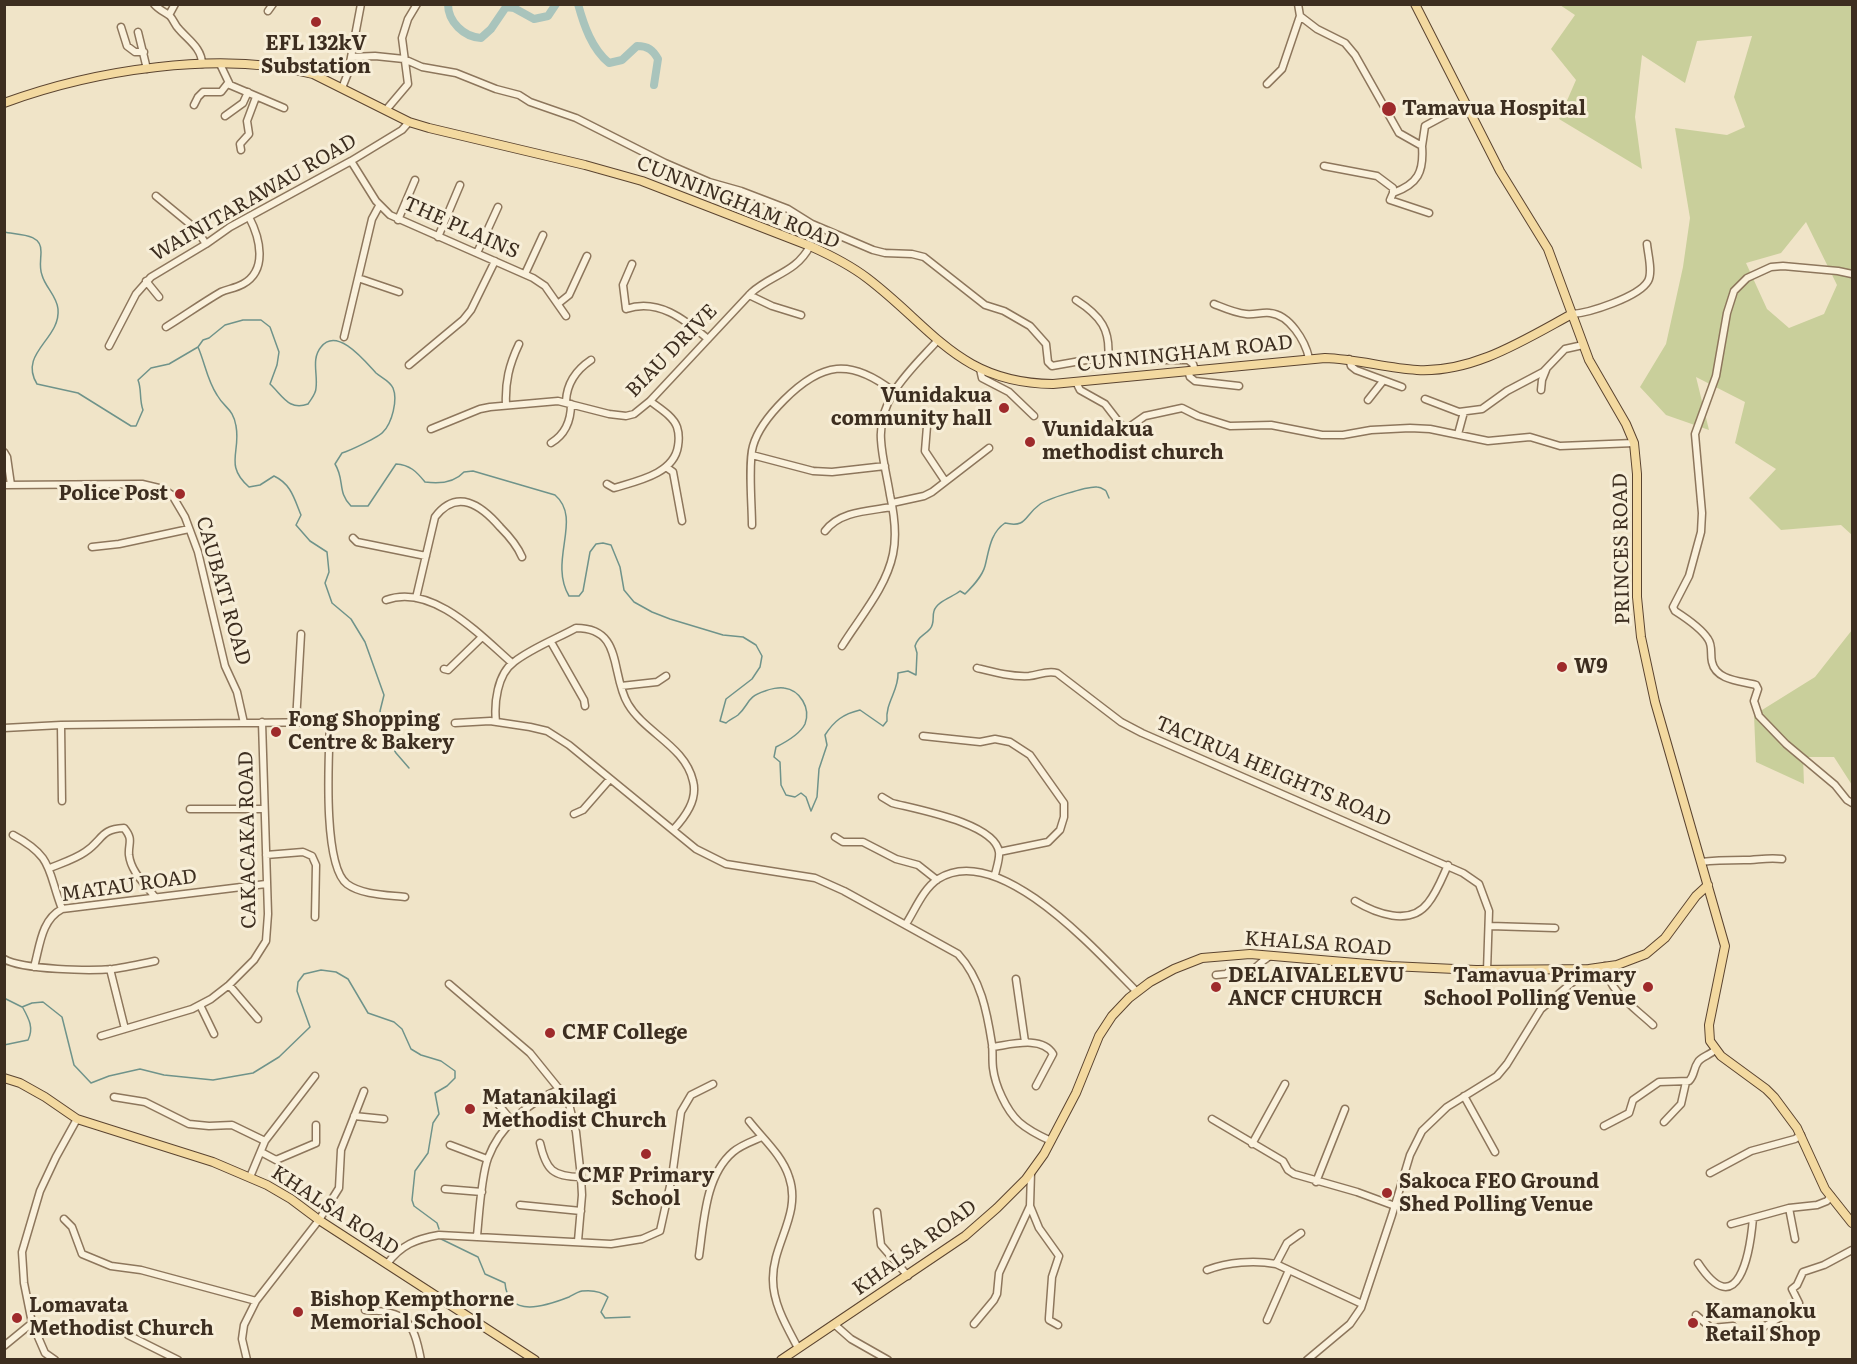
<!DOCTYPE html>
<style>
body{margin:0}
#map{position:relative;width:1857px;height:1364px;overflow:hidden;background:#f0e4c8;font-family:Literata,serif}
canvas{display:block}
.frame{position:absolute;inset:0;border:6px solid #3d2e20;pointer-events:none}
</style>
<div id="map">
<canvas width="1857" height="1364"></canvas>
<div class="frame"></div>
</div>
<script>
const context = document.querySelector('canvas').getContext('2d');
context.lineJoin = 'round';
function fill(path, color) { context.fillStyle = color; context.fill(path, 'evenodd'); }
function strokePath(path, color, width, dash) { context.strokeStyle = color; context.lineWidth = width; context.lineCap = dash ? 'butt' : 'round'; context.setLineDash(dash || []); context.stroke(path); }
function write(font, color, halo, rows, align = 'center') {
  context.font = font + ' Literata,serif'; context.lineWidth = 6; context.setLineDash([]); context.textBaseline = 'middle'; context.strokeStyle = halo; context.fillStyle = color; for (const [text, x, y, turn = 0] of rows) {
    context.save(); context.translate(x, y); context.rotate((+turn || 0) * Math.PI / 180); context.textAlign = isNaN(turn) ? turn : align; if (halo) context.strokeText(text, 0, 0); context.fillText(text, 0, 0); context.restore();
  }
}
fill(new Path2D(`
 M1560,5H1852V535L1841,525L1781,530L1749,498L1776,469L1735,443L1745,402L1696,377L1709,430L1666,415L1640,387L1666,344L1683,267L1690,218L1675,128L1727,135L1745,127L1734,97L1752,36L1697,41L1685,83L1642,55L1635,117L1642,169L1559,119L1576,80L1551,49L1575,15ZM1806,222L1837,285L1824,314L1789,328L1767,309L1746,263L1781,253Z
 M1852,630V785L1834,757H1803L1804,784L1756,762L1754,715L1815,677Z`), '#c9cf9b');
strokePath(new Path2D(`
 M4,232C18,235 42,233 41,252C41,259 39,268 42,275C45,287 57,296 58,309C61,339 18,353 37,384L78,393L131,426H136L143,410C139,399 142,390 138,380L151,368L169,364L198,347L203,340L209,338L225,325L243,320H261L270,327L279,352L277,365L270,384C283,396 289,411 308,404C311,399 316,394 316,388C318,374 311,359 321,347C337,326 365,361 376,373C382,378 390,381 393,388C398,400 392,423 383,432C379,437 349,451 342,453L335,464C345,480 337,492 351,506H368L396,464C410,465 416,471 425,482C439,484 454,483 464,472L473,471L555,495C583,519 548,560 569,596H579L583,591L590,552L596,544L603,543L611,545L620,567L624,590L634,602L652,612L670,619L723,635L743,637L756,645L762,656L760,667L752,679L726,699L720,721L726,723C729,720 734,718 738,715C750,704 746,697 765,691C770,689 779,687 784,688C800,690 811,708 805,724C800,734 786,742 776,747L774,757L780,762L781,785L786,795L795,797L801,793L806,797L811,811L817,797L819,769L827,745L825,735C834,721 843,714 860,710L883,726L887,721C885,703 899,690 898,673L908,671L916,675L917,653L915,646C918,636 924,636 930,629C935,623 932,617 934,611C937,601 953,597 960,591L965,594C972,587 982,577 985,566C989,551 990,533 1005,523C1027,528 1024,516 1039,505C1046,499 1088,486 1097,487C1101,487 1103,489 1106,491L1109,498
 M198,347C205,363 207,380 217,395C225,409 233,408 236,426C241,452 224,465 249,487L260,485L274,476C291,484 294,498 301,515L296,525L310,541L327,552L329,572L325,583L332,603L351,619L365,642L384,695L380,711L385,734L396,753L409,768
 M4,998L22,1007L32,1003L43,1002L62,1017L74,1065L91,1083L109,1076L140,1069L164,1075L213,1080L253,1073L279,1057L310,1027L297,991L298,982L304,974L321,970L336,972L348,979L368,1013L394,1022L402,1029L411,1049L421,1055L441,1061L455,1071V1078L447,1086L435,1093L439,1114L433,1123L428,1153L415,1171L412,1200L414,1206L437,1223L439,1229
 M4,1045L28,1040C34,1028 29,1019 23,1008
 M441,1239L478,1257L485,1274L505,1283C508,1319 546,1306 569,1297C573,1295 577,1292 582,1291C591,1290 601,1291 608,1297L601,1312L605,1318L630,1317`), '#6f938a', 1.5);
strokePath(new Path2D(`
 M448,4C448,22 464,37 481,38L491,29L506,7L514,8L534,19L548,16L556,4
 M578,4C584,26 592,49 609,63L622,60L637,46C648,46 653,50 658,59L654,85`), '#a9c4bc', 8);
const minor = new Path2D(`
 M154,4C159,10 165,12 170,16C173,19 175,25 178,28C188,40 202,48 202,64
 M268,11L273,4
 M169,15L175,4
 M1300,16L1317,29L1345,43L1355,55L1399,133L1422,146C1424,172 1418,184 1393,193L1390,200L1429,213
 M121,27L127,46L135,52H144
 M138,32L147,69
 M351,57L375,56L404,59L422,67L456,73L496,89L519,95L530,102L576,118L665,163L709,182L741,191L788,209L812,224L873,250L885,253L912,254L924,257L985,305L1004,311L1030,326L1046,344L1048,362L1052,366L1086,360H1188L1193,364L1195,370
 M220,64L230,85L284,108
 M1267,84L1282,69L1300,16L1298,4
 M342,88L348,73L361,4
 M194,105L198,97L203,92H221L228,83
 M386,110L408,84L402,38L408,19L417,4
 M225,116L243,103L248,92
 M1422,146L1425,126L1466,104
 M241,150L240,144L249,134L247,121L256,97
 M351,161L376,201L390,215L533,278L545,286L566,316
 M1324,166L1377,176L1393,188V193
 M156,196L196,229L206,244
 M398,220L415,180
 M438,237L460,185
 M477,253L498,207
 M632,264L623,285L626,309C658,298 684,319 708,339
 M525,274L543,235
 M1852,274L1838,271L1783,266L1771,267L1747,278L1734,291L1727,313L1716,376L1695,434L1702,513L1701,532L1689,576L1673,607L1675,611C1686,618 1701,628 1708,639C1713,646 1710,654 1712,662C1716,681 1742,681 1756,685L1758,689L1754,701L1759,716L1786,744L1835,785L1847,800L1852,803
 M358,278L399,292
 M146,281L159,297
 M749,295L772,306L801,315
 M1076,300C1101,316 1111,330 1108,359
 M559,303L569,295L587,256
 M1214,304C1224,308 1235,313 1246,314C1254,315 1262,312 1270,313C1290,315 1305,341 1309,358
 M1572,314C1589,313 1639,297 1648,281C1653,272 1648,255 1647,244
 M166,327C184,316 202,303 221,292C228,289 236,288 243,284C268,270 260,238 249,217
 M344,337L372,219L379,206
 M109,346L136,294L151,277L206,244L230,227L351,161L402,130L409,122
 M1349,359L1351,366L1356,370L1402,387
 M409,365L463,320L471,310L495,261
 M980,369L982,378L1009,392L1034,416
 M1188,371L1190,377L1195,381L1239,386
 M1076,382L1080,390L1105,404L1125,430L1145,416L1182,408L1198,416L1230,426L1271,425L1322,435H1343L1371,430L1410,428L1430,429L1488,441L1530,437L1560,446L1634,443
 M1541,390L1542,380L1546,370
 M1425,399L1459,412L1482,409L1507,391L1543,372L1565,349L1583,345
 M1368,400L1383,381
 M566,401C567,383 576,370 591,360
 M506,405C505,382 509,365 519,344
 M927,426L925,451L945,481
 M431,429L480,409L490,407L558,401L609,414L626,416L634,414L650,401L751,293C772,274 796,273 810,246
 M1458,434L1464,412
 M551,443C566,434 571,420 571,404
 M4,452L7,457L11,485
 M752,455L813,471L832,472L885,466
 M666,467L673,472L682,521
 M607,484L614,488C637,481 674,474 678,446C679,440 679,433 677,427C673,416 659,408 650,401
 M4,485L142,484L163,489L172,495L185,517L198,552L225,666L237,692L244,723
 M892,503L924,496L932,492L989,448
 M752,525C752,505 748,463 753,446C758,428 771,413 784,400C822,362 850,358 893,391
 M825,531C840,511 869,511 892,507
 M353,538L357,542L426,556
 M92,547L119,544L189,529
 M416,598L435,517C457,488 481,505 500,527C509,536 517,545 522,557
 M386,600C432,583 480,635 512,663
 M551,642L584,700L585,706
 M842,646C860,617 886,588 893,554C897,535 894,513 890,495C887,476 882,458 881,440C878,397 912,369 938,340
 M977,668C993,672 1011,677 1029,676C1039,675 1047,670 1057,673L1121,722L1142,733L1463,873L1479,884L1489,911L1487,971
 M444,669L448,670L482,637
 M621,686L657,682L666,676
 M296,722L301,634
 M496,722C494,704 497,674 514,662C532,648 556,639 576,628C624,628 610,674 628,704C645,733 685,746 693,781C698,800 685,817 673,830
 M455,723L490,721L530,727L547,731L569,745L696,849L726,864L815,878L844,891L958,954C981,979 987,1012 992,1044C993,1052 992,1060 993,1068C995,1085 1006,1110 1019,1122C1028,1130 1040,1136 1051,1141
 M61,725L62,801
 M4,728L61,725L330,722C329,753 322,865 347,884C362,895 387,895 405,897
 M923,736L980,742L995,739L1010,742L1030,755L1064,803V817L1060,830L1048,842L999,852
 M882,797L892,803C915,809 995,823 999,852C1000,859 996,869 995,875
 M190,809H264
 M574,814L583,810L610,779
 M13,835C54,857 47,870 62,909
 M835,837L843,842H863L896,859L918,865L937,880
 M266,855L303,852L312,856L316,865L315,917
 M1701,862C1716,860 1729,860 1744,860C1757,860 1769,857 1782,859
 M50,868C62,863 75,859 85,852C103,840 100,829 124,828C134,840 128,843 129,855C131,872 145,884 155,897
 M1355,901C1375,913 1410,927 1428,903C1437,892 1442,878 1448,865
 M906,924C915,910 923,889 938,879C999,840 1098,953 1137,992
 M1490,926L1555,928
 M4,959C23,970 91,971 113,969C127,967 141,964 155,961
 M1605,966C1609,992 1635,1008 1653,1025
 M34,967C40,946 41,920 62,909L266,884
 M110,969L125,1029
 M1216,975L1226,974L1230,971C1261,973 1248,970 1270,956
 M1016,979L1025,1042
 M449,984L530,1053L568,1100L576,1132L581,1177L582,1195L578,1241
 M229,985L258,1019
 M200,1005L214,1034
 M101,1036L192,1009L211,999L229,985L254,960L266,941L268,914L262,722
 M992,1047C1009,1045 1042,1035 1053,1054L1036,1086
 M488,1092L512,1121
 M1464,1096L1495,1152
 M114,1097L145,1102L189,1124L209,1126L232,1125L265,1141
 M354,1116L384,1119
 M1212,1119L1283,1161L1288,1170L1294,1174L1357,1192L1395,1206
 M749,1121C763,1139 782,1155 789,1177C802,1214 772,1244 773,1280C773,1304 787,1327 798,1348
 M1664,1122L1681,1104L1686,1082
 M1604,1126L1629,1113L1633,1100L1659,1082L1689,1081C1695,1075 1693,1069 1698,1062C1701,1057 1710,1055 1715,1050
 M540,1143C546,1170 553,1177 581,1177
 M1252,1144L1285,1084
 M450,1145L487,1159
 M261,1152L276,1160L316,1143V1125
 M1031,1172L1030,1206L1039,1228L1059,1256L1052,1277L1049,1318V1320L1058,1325
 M1710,1173L1751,1151L1795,1139L1801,1135
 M250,1177L265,1141L315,1076
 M1316,1182L1345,1109
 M445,1189L482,1192
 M520,1205L581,1211
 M1789,1208L1795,1239
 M877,1212L881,1245L908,1276
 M64,1219L72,1227L82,1254L111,1266L141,1270L256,1301
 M1731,1224L1789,1208L1817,1205L1827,1201L1831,1196
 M477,1236C479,1216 481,1177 488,1158C500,1126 529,1102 560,1089
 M699,1256C704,1222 705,1176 733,1152C741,1145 753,1141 762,1137
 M1698,1263C1738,1324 1750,1253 1753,1218
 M387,1264C401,1245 416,1239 439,1235L611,1244L642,1239L660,1231L672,1177L681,1112L691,1095L713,1084
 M1276,1264L1287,1243L1301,1233
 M1207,1270C1228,1262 1254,1260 1276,1264L1362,1304
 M365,1310C406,1312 413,1319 421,1360
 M1696,1315L1711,1328L1733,1326L1738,1337L1742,1339L1790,1312L1799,1303L1792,1289L1797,1285L1803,1272L1824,1265L1852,1250
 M1267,1320L1289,1270
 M834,1324L851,1339L888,1360
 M974,1324L994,1300L997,1294L999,1273L1030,1206
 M128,1335L178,1360
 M4,1346L32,1323
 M55,1360L45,1353L32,1323L24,1283L22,1252L40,1191L56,1157L77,1119
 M247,1360L242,1339L244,1325L256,1301L319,1220L339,1188L341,1150L364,1091
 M1307,1360L1350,1324L1361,1308L1392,1215L1410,1155L1422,1131L1447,1107L1497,1076L1507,1064L1541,1009L1588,969`);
const major = new Path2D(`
 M1415,4L1500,171L1548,249L1589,360L1626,424L1634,443L1637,474V597L1641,637L1655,702L1725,946L1709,1025L1710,1041L1721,1056L1766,1089L1774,1097L1797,1128L1825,1189L1852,1223
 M4,103C94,70 219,50 313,74L409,122L429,128L585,165L642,181L810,246C830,255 850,265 867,278C933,328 959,383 1053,384L1325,358C1356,359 1386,368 1417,370C1473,373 1524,340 1572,314
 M4,1078L20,1083L45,1097L77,1119L213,1162L267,1185L291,1199L319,1220L535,1360
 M781,1360L965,1236L997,1208L1026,1179L1044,1154L1076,1093L1099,1036L1112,1016L1129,998L1150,982L1174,969L1202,958L1250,954L1391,966L1476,970L1589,969L1617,965L1646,954L1665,938L1696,896L1708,885`);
strokePath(minor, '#8d765c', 9);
strokePath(major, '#5b4430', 10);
strokePath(minor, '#faf1dc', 6);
strokePath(major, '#f3d9a0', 8);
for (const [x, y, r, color] of [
 [316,22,6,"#9e2a2b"],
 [1389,109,8,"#9e2a2b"],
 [1004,408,6,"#9e2a2b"],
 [1030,442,6,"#9e2a2b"],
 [180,494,6,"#9e2a2b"],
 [1562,667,6,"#9e2a2b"],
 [276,732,6,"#9e2a2b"],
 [1216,987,6,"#9e2a2b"],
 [1648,987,6,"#9e2a2b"],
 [550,1033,6,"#9e2a2b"],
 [470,1109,6,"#9e2a2b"],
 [646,1154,6,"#9e2a2b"],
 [1387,1193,6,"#9e2a2b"],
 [298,1312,6,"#9e2a2b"],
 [17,1318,6,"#9e2a2b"],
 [1693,1323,6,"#9e2a2b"]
]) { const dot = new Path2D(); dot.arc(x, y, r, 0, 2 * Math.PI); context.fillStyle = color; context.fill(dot); strokePath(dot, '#f7eed8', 2); }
write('bold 20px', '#3d2e20', '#f7eed8', [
 ["EFL 132kV",316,44,"center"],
 ["Substation",316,67,"center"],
 ["Tamavua Hospital",1402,109],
 ["Vunidakua",992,396,"right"],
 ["community hall",992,419,"right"],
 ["Vunidakua",1042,430],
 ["methodist church",1042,453],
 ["Police Post",168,494,"right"],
 ["W9",1574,667],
 ["Fong Shopping",288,720],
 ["Centre & Bakery",288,743],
 ["DELAIVALELEVU",1228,976],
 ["ANCF CHURCH",1228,999],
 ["Tamavua Primary",1636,976,"right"],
 ["School Polling Venue",1636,999,"right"],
 ["CMF College",562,1033],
 ["Matanakilagi",482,1098],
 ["Methodist Church",482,1121],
 ["CMF Primary",646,1176,"center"],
 ["School",646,1199,"center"],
 ["Sakoca FEO Ground",1399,1182],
 ["Shed Polling Venue",1399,1205],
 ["Bishop Kempthorne",310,1300],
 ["Memorial School",310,1323],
 ["Lomavata",29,1306],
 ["Methodist Church",29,1329],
 ["Kamanoku",1705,1312],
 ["Retail Shop",1705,1335]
], 'left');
write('20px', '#3d2e20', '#f7eed8', [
 ["WAINITARAWAU ROAD",254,198,-30],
 ["CUNNINGHAM ROAD",738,203,22],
 ["THE PLAINS",461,228,24],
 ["BIAU DRIVE",672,351,-46],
 ["CUNNINGHAM ROAD",1185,354,-6],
 ["PRINCES ROAD",1622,549,-91],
 ["CAUBATI ROAD",223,591,74],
 ["TACIRUA HEIGHTS ROAD",1273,772,23],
 ["CAKACAKA ROAD",248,840,-91],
 ["MATAU ROAD",129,886,-8],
 ["KHALSA ROAD",1318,944,4],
 ["KHALSA ROAD",335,1211,33],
 ["KHALSA ROAD",915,1248,-36]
]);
</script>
